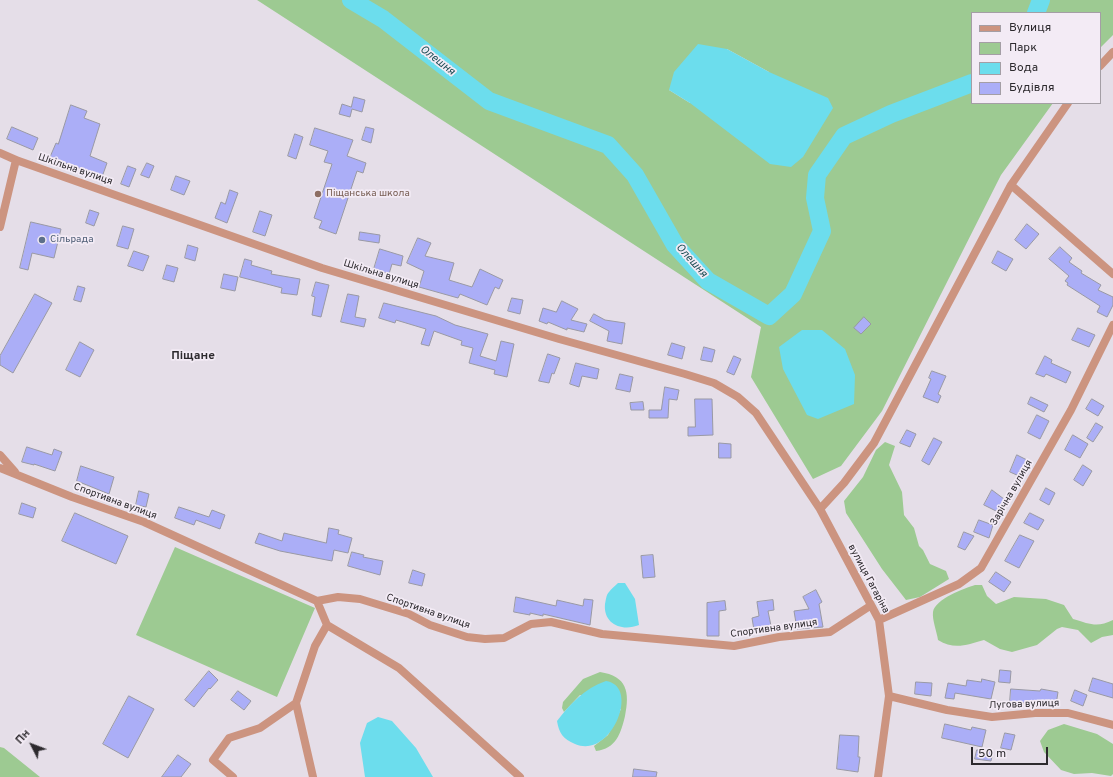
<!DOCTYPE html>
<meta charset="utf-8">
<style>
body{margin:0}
#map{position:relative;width:1113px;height:777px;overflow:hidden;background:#e5dee8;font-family:Overpass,sans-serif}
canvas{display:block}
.legend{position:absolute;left:971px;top:12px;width:130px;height:92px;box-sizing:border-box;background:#f3ebf5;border:1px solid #a49ea5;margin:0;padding:5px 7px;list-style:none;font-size:12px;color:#2d2a2e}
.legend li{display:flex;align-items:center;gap:8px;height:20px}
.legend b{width:20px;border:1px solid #a49ea5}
.north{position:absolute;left:12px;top:725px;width:40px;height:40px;-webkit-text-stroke:3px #f3ebf5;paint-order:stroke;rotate:312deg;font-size:11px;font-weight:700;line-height:16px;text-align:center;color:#2d2a2e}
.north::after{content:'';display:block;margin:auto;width:14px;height:18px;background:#2d2a2e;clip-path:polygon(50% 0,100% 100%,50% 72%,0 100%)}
.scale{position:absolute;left:971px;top:747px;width:77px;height:18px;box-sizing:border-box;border:2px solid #2d2a2e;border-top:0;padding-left:5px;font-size:12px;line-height:14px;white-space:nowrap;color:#2d2a2e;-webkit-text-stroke:3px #f3ebf5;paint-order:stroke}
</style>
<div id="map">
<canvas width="1113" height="777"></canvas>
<ul class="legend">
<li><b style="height:5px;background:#cc9480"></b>Вулиця</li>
<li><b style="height:11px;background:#9dca92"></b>Парк</li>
<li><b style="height:11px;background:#6cdded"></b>Вода</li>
<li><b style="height:11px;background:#abaef7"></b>Будівля</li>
</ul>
<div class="north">Пн</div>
<div class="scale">50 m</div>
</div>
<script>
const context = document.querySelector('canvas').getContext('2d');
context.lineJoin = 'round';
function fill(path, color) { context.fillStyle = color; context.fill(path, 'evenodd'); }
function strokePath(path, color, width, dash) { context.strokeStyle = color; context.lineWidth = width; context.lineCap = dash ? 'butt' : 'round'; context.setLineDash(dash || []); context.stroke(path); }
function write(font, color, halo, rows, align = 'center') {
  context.font = font + ' Overpass,sans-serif'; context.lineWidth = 3.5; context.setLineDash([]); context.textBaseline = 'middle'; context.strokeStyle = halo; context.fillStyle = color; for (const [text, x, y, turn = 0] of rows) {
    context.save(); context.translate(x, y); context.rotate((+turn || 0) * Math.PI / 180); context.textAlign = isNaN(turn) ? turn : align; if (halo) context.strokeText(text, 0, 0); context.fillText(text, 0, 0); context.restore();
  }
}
fill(new Path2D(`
 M257,0H1113V35L1100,48V13H972V103H1053L1001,175L882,411L841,466L813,479L751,377L761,327ZM727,49L769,72L690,103L669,90Z
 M885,442L895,446L889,465L902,492L904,515L914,528L919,546L923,550L930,564L946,571L949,579L920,597L906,600L882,569L846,513L844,501L863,477L876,450Z
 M175,547L315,608L277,697L136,635Z
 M975,585H982L987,596L996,604L1014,597L1046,599L1064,605L1073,619C1090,624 1097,628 1113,620V635L1102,637L1091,643L1078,630L1062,627L1057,629L1037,645L1012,652L1000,649L984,640C967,645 954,650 938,640C937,632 932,620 933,612C935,599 965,588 975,585Z
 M600,672C627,676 630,692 625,716C621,733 616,749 596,751L594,746L608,735L621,709L580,695L564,712L562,708L563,702L583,679Z
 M1064,724L1097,734L1113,744V774L1111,776L1092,773L1074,774L1061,770L1044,752L1040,741L1048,730Z
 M0,747L4,748L40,777H0Z`), '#9dca92');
fill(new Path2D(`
 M698,44L727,49L769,72L828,98L833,108L803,157L791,167L770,164L690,103L669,90L674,72Z
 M802,330H822L845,349L855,375L854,404L818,419L807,415L783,369L779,347Z
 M618,583H625L635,599L639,625C622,632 603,624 605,604C606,600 606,595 609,592C611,589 615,586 618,583Z
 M606,681C641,686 611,760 575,744C563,739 559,733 557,721C570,704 585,688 606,681Z
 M378,717L392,721L416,748L433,777H365L360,743L367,723Z`), '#6cdded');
strokePath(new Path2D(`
 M351,0L383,19L489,101L608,145L635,175L675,245L708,281L769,316L793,294L822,231L815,198L817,175L844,136L891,114L972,83
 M1036,13L1041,0`), '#6cdded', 18);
const building = new Path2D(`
 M354,97L365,100L362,112L352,109L350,117L339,114L342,104L351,107Z
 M71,105L87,111L84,118L100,124L90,156L107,163L102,177L50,157L56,143L58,144Z
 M12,127L38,138L33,150L7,139Z
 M366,127L374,129L371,143L362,140Z
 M315,128L353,140L347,156L366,163L363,173L357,171L336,234L319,228L322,221L314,218L332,164L324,162L328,151L310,145Z
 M295,134L303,137L296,159L288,156Z
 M147,163L154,166L149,178L141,175Z
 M128,166L136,169L129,187L121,184Z
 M176,176L190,181L184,195L171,190Z
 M230,190L238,193L227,223L215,218L221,202L225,204Z
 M90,210L99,213L94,226L86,223Z
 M260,211L272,215L265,236L253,232Z
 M31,222L61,229L54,258L32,253L28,270L20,268Z
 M1027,224L1039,234L1026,249L1015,240Z
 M123,226L134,229L128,249L117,246Z
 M360,232L380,235L379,243L359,240Z
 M418,238L431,243L425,256L454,263L449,280L472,287L480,269L503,280L499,289L495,287L487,305L460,294L458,298L419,287L424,271L407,263Z
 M188,245L198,248L195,261L185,258Z
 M1060,247L1072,258L1069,262L1082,271L1081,273L1101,285L1098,290L1113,297V305L1107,317L1097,312L1100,306L1067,285L1068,283L1065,281L1069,276L1049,259Z
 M380,249L403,256L401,266L392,264L389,274L374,269Z
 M134,251L149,256L143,271L128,266Z
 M998,251L1013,259L1006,271L992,263Z
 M245,259L252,261L251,265L272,271L271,274L300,279L297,295L281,293L282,288L240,277Z
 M167,265L178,268L174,282L163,279Z
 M224,274L238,277L235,291L221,288Z
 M316,282L329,285L321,317L312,315L315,297L312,296Z
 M78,286L85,288L81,302L74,300Z
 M35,294L52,303L13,373L0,365V356Z
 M348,294L359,296L355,317L366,319L364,327L341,322Z
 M512,298L523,300L520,314L508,311Z
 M562,301L578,309L571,320L587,324L584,332L567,328V330L548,322L547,324L539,321L543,308L556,312Z
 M384,303L436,316L455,325L488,334L480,356L496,361L501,341L514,344L507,377L494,374L495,370L469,363L473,348L461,345L462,341L434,331L429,346L421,344L426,329L396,320L395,323L379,318Z
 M594,314L605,320L625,323L622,344L607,341L609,331L590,321Z
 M864,317L871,324L861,334L854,328Z
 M1078,328L1095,335L1089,347L1072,340Z
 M80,342L94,350L80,377L66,370Z
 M672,343L685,347L682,359L668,355Z
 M704,347L715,350L712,362L701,360Z
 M548,354L560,358L554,374L552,373L549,383L539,381Z
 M734,356L741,359L734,375L727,372Z
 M1045,356L1052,360L1051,363L1071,372L1066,383L1046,374L1044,377L1036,374Z
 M576,363L599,369L597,379L582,376L579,387L570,384Z
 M932,371L946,376L938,394L941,396L938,403L923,397L931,379L929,378Z
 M620,374L633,377L630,392L616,389Z
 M665,387L679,390L677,400L669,399L668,418H649V410H661Z
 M1031,397L1048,405L1044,412L1028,404Z
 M695,399H712L713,435L688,436V427H695Z
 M1092,399L1104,406L1098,416L1086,409Z
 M643,402L644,410H631L630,403Z
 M1037,415L1049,421L1040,439L1028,433Z
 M1096,423L1103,427L1093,442L1087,438Z
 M907,430L916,434L910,447L900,443Z
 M1073,435L1088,444L1080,458L1065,450Z
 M934,438L942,442L929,465L922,461Z
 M719,443L731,444V458H719Z
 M27,447L52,455L54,449L62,452L55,471L34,464V465L22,462Z
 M1017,455L1027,460L1019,476L1010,472Z
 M1083,465L1092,471L1083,486L1074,480Z
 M81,466L114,477L109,494L77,481Z
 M1046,488L1055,493L1049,505L1040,500Z
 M992,490L1004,499L998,512L984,505Z
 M139,491L149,494L146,507L136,505Z
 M22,503L36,508L33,518L19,514Z
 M179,507L209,517L212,510L225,515L220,529L196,520L194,525L175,518Z
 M75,513L128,536L116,564L62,541Z
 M1030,513L1044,520L1038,530L1024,523Z
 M979,520L993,525L989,538L974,532Z
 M329,528L339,530L338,534L352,538L348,553L334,550L332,561L280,551L255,543L259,533L282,541L284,533L326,543Z
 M964,532L974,536L965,550L958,547Z
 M1020,535L1034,541L1019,568L1005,561Z
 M352,552L364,555L363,557L383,561L380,575L348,566Z
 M653,555L655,577L643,578L641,556Z
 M413,570L425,574L422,586L409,583Z
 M996,572L1011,582L1004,592L989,582Z
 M816,590L822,602L819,604L823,627L797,629L794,611L809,609L803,597Z
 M516,597L556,606L557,600L583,606L584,599L593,600L590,625L543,614V616L530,613V615L514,612Z
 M773,600L774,610L768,611L771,626L754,630L752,618L759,616L757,602Z
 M725,601L726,610L719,611V636H707V603Z
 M1000,670L1011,671L1010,683L999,682Z
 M209,671L218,680L210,689L209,688L194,707L185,700Z
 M1093,678L1113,684V698L1089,691Z
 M982,679L995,682L991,699L955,693L954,699L945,698L948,683L966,686L967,680L981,682Z
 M916,682L932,683L931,696L915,694Z
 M1011,689L1040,691L1041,689L1058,692L1056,705L1027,701V703L1010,702Z
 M1075,690L1087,695L1083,706L1071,701Z
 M238,691L251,701L244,710L231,700Z
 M129,696L154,709L128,758L103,744Z
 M945,724L971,730L972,727L986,730L982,747L942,738Z
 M1005,733L1015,735L1011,750L1001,748Z
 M840,735L859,736L858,757H860L858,772L837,769Z
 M977,750L993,752L991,761L975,759Z
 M178,755L191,764L181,777H162Z
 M634,769L657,772L656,777H633Z`);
fill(building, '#abaef7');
strokePath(building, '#9999a4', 1);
strokePath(new Path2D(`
 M1100,66L1113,52
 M0,153L16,160L322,268L559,339L685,374L714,383L738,397L756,413L820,509L879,620L889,696L878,777
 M1011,185L1113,274
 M0,227L16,160
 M0,455L15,472
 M0,468L72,497L144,522L317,601L338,597L360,599L409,614L430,625L467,637L485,639L504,638L531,624L551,622L602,634L734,646L779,637L830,632L870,606
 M820,509L844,483L874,443L1011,185L1068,103
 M317,601L327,625L399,668L520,777
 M879,620L959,584L981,568L1071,410L1113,325
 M889,696L947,710L992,717L1035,713H1068L1113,725
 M233,777L213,760L229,738L260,728L296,703
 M313,777L296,703L315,646L327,625`), '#cc9480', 8);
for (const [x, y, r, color] of [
 [318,194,4,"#8d6e63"],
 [42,240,4,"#5c6f8a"]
]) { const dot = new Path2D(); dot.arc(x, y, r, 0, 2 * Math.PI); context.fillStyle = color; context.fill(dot); strokePath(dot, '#f3ebf5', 1.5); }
write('10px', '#2d2a2e', '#f3ebf5', [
 ["Шкільна вулиця",75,170,19],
 ["Шкільна вулиця",381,275,17],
 ["Зарічна вулиця",1012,493,-60],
 ["Спортивна вулиця",115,502,20],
 ["вулиця Гагаріна",868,579,62],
 ["Спортивна вулиця",428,612,19],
 ["Спортивна вулиця",774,629,-8],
 ["Лугова вулиця",1024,705,-2]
]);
write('10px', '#785e54', '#f3ebf5', [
 ["Піщанська школа",326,194]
], 'left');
write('10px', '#4e5e75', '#f3ebf5', [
 ["Сільрада",50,240]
], 'left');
write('italic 11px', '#194c53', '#f3ebf5', [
 ["Олешня",437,61,38],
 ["Олешня",691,261,48]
]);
write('bold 12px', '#2d2a2e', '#f3ebf5', [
 ["Піщане",193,357]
]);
</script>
